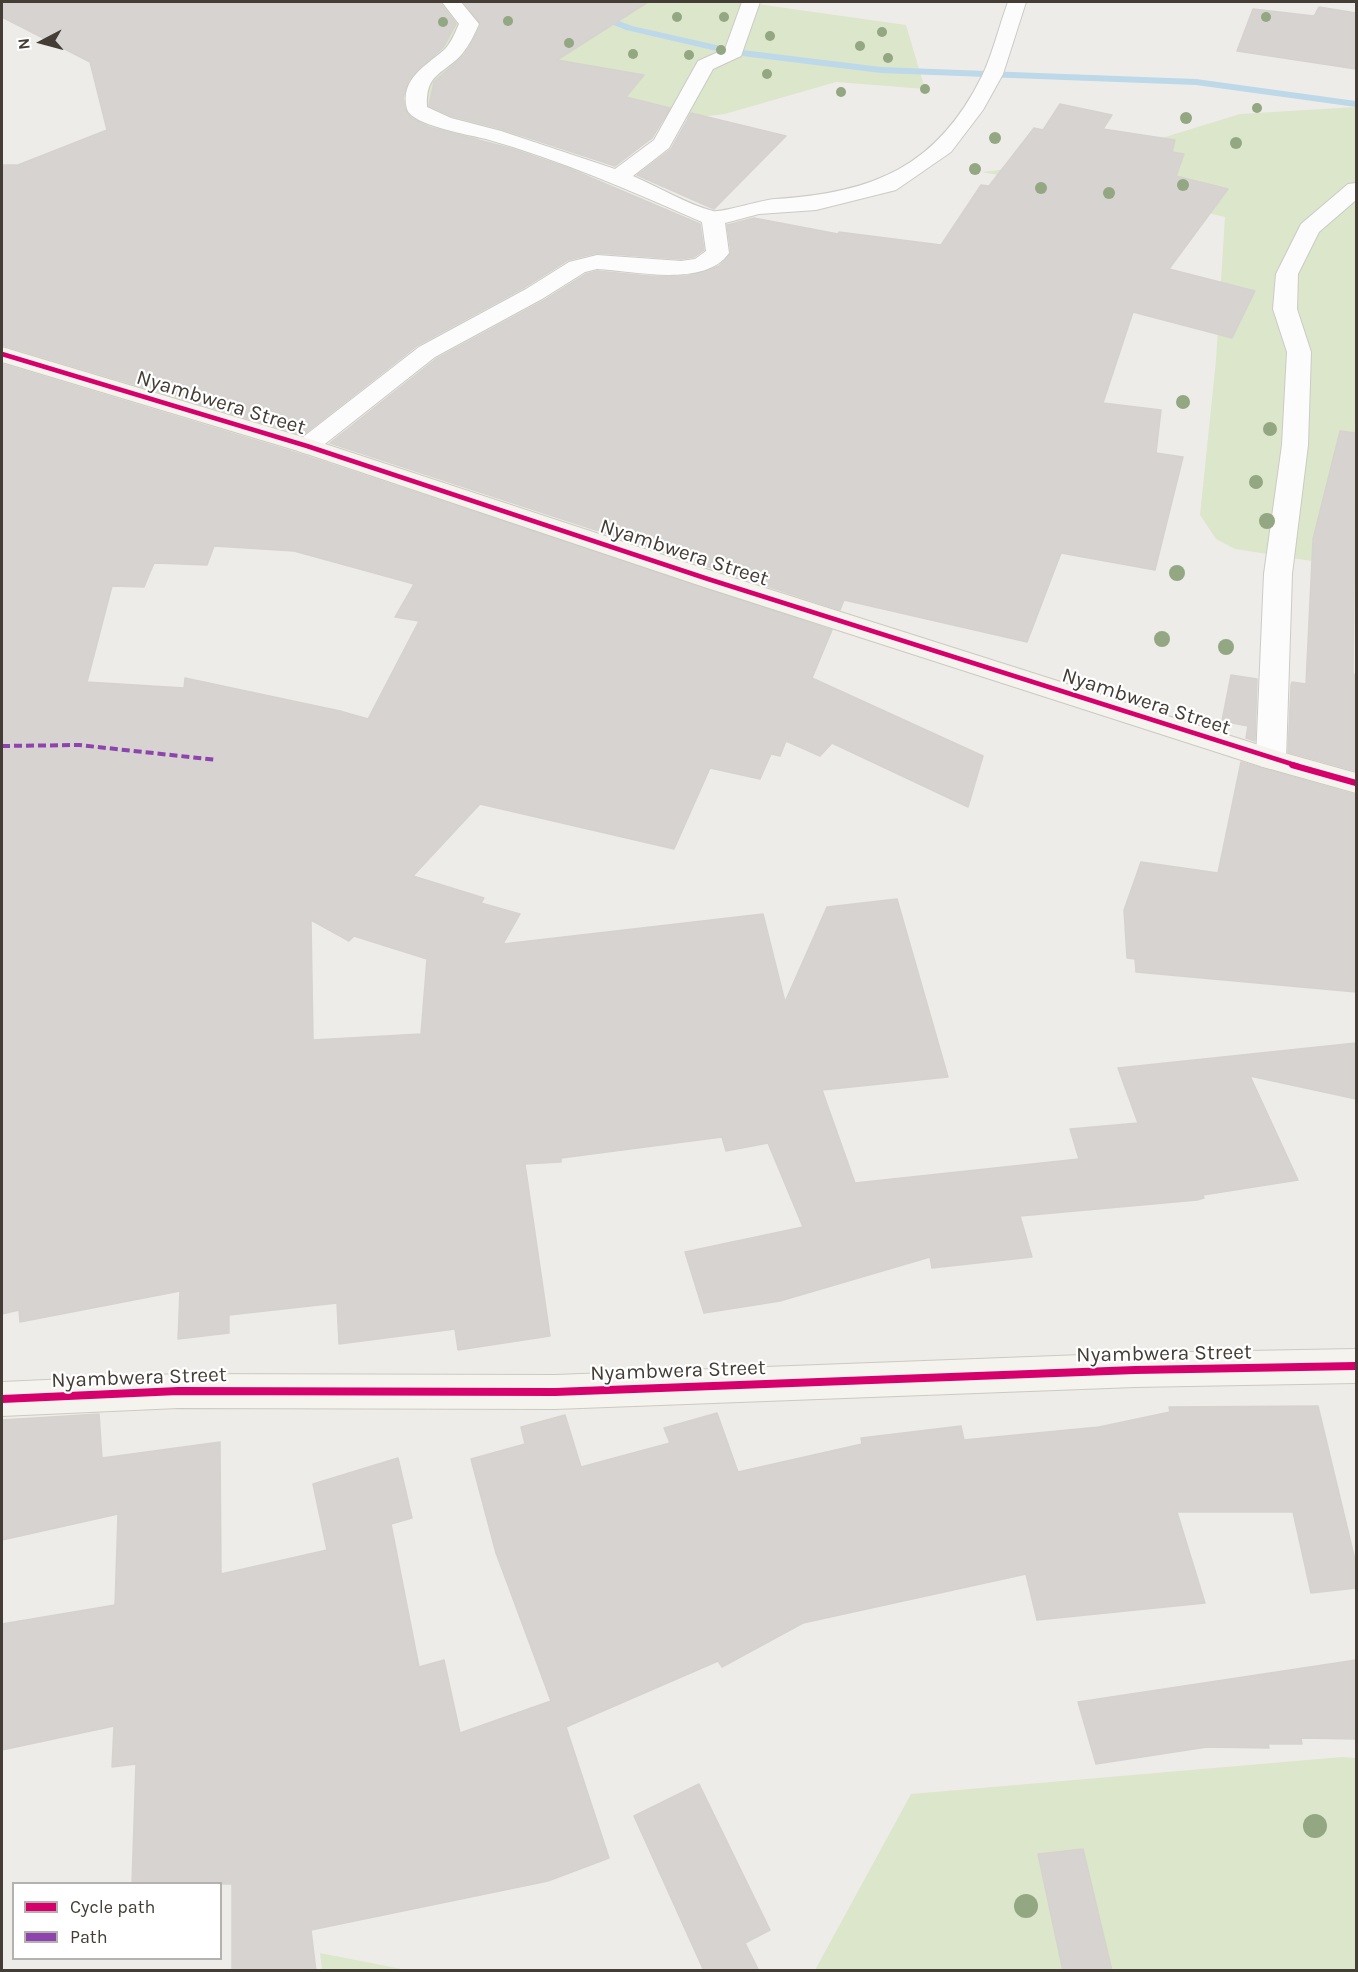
<!DOCTYPE html>
<style>
body{margin:0}
#map{position:relative;width:1358px;height:1972px;overflow:hidden;background:#eeece9;font-family:Karla,sans-serif}
canvas{display:block}
.frame{position:absolute;inset:0;border:3px solid #433d36;pointer-events:none}
.legend{position:absolute;left:12px;top:1882px;width:210px;height:78px;box-sizing:border-box;background:#fff;border:2px solid #b4b1af;margin:0;padding:8px 10px;list-style:none;font-size:18px;color:#433d36}
.legend li{display:flex;align-items:center;gap:12px;height:30px}
.legend b{width:30px;border:2px solid #b4b1af}
.north{position:absolute;left:12px;top:12px;width:60px;height:60px;-webkit-text-stroke:4px #fff;paint-order:stroke;rotate:264deg;font-size:16px;font-weight:700;line-height:24px;text-align:center;color:#433d36}
.north::after{content:'';display:block;margin:auto;width:21px;height:27px;background:#433d36;clip-path:polygon(50% 0,100% 100%,50% 72%,0 100%)}
</style>
<div id="map">
<canvas width="1358" height="1972"></canvas>
<div class="frame"></div>
<ul class="legend">
<li><b style="height:8px;background:#d6006c"></b>Cycle path</li>
<li><b style="height:8px;background:#8e44ad"></b>Path</li>
</ul>
<div class="north">N</div>
</div>
<script>
const context = document.querySelector('canvas').getContext('2d');
context.lineJoin = 'round';
function fill(path, color) { context.fillStyle = color; context.fill(path, 'evenodd'); }
function strokePath(path, color, width, dash) { context.strokeStyle = color; context.lineWidth = width; context.lineCap = dash ? 'butt' : 'round'; context.setLineDash(dash || []); context.stroke(path); }
function write(font, color, halo, rows, align = 'center') {
  context.font = font + ' Karla,sans-serif'; context.lineWidth = 4.5; context.setLineDash([]); context.textBaseline = 'middle'; context.strokeStyle = halo; context.fillStyle = color; for (const [text, x, y, turn = 0] of rows) {
    context.save(); context.translate(x, y); context.rotate((+turn || 0) * Math.PI / 180); context.textAlign = isNaN(turn) ? turn : align; if (halo) context.strokeText(text, 0, 0); context.fillText(text, 0, 0); context.restore();
  }
}
fill(new Path2D(`
 M386,2H743L906,25L925,89L836,82L725,114L544,135L299,150L380,6Z
 M1356,107V568L1235,549L1216,539L1200,515L1216,360L1225,217L1168,204L981,172L1090,160L1240,114Z
 M1342,1757L1356,1758V1970H815L911,1794Z
 M320,1953L407,1970H322Z`), '#dce6cb');
fill(new Path2D(`
 M558,2H569L632,26L734,49L881,67L1196,79L1356,101V107L1196,85L881,73L734,55L626,30Z`), '#bdd8e8');
const building = new Path2D(`
 M2,2H440L456,24L444,46L409,80L403,98L405,109L410,117L429,127L513,149L568,168L700,224L704,250L694,257L681,259L597,253L568,260L525,287L418,345L303,435L2,345V165H18L107,130L90,62L2,17Z
 M464,2H648L557,60L644,75L626,97L670,108L652,138L615,166L502,129L452,116L429,106L434,82L464,55L481,25Z
 M1319,7L1356,13V69L1237,51L1253,9L1314,16Z
 M1060,104L1112,115L1103,129L1175,140L1172,152L1184,154L1176,176L1228,189L1169,269L1255,291L1232,338L1133,312L1103,403L1161,410L1156,453L1183,457L1155,570L1061,553L1027,642L844,600L840,610L330,443L436,359L543,301L586,274L597,271L649,276H687L719,266L731,253L727,225L754,218L838,234L839,232L941,245L981,185L989,186L1034,128L1043,130Z
 M691,113L786,136L714,209L637,175L671,149Z
 M2,364L297,453L832,630L812,678L983,756L968,807L832,743L820,756L786,741L780,756L771,754L760,779L710,768L674,849L480,804L413,876L484,898L481,903L520,914L503,944L763,914L785,1002L827,907L897,899L948,1077L822,1090L855,1183L1079,1159L1070,1129L1138,1123L1118,1068L1356,1043V1099L1250,1076L1298,1180L1203,1195L1204,1198L1197,1200L1020,1216L1032,1257L932,1268L930,1257L780,1301L704,1313L685,1252L803,1227L768,1143L726,1151L722,1137L561,1158V1162L525,1164L550,1336L458,1350L455,1329L339,1344L337,1303L229,1315V1333L178,1339L180,1291L20,1322L19,1310L2,1314ZM214,546L294,551L414,584L395,617L419,621L368,719L340,711L185,678L184,688L87,682L112,586L144,587L154,563L207,565ZM311,920L349,941L354,936L427,959L421,1034L313,1040Z
 M1340,431L1356,433L1353,674L1356,675V771L1288,752L1291,685L1292,682L1306,684L1313,539Z
 M1231,675L1257,679L1255,741L1246,738L1248,726L1222,721Z
 M1241,762L1356,795V992L1136,972L1135,959L1127,958L1124,910L1141,862L1218,873Z
 M1318,1406L1356,1564V1588L1311,1593L1293,1512H1177L1205,1603L1037,1620L1026,1574L803,1623L722,1667L718,1661L566,1727L609,1858L548,1881L311,1930L316,1971H232V1884H132L136,1764L112,1767L114,1726L2,1750V1624L115,1605L118,1514L2,1540V1420L99,1414L102,1458L220,1442L221,1574L327,1550L313,1484L398,1458L412,1518L391,1524L419,1667L444,1660L460,1733L551,1701L496,1553L471,1459L525,1444L521,1427L565,1415L581,1467L670,1443L664,1428L717,1413L738,1472L862,1444L861,1438L961,1426L964,1440L1099,1427L1170,1412L1169,1407Z
 M1356,1660V1739L1301,1738L1302,1744H1268L1269,1748L1207,1747L1096,1764L1078,1702Z
 M699,1784L770,1930L745,1943L759,1971H704L634,1816Z
 M1083,1849L1112,1971H1063L1038,1854Z`);
fill(building, '#d6d3d0');
strokePath(building, '#d6d3cf', 1.5);
const street = new Path2D(`
 M442,2H461L479,24C474,35 470,44 462,54C443,75 425,73 427,107L451,118L501,131L615,169L654,140L698,61L725,49L742,2H760L741,56L713,69L669,148L633,176C659,187 686,204 713,211C721,213 761,200 775,199C873,193 937,167 982,76C993,53 999,26 1008,2H1026L1003,74L983,110L951,152L896,190L816,210L759,214L725,223L729,253C705,288 634,271 597,269L585,272L542,299L435,357L316,451L307,454L298,451L294,446L298,441L419,347L526,289L569,262L597,255L681,261L695,259L706,251L702,222C632,191 560,160 486,139C470,135 411,125 407,109C399,78 428,65 446,48C452,41 455,33 459,24Z
 M1356,183V200L1319,232L1298,274L1297,309L1311,352L1308,445L1292,574L1286,759L1282,766L1271,769L1260,766L1256,759L1264,574L1282,445L1287,352L1273,309L1276,274L1301,224L1348,184Z`);
const secondary = new Path2D(`
 M2,347L316,441L718,573L1281,752L1356,773V793L1260,766L698,585L298,451L2,362Z
 M1356,1349V1383L1135,1387L555,1409L178,1408L2,1416V1382L178,1374L555,1375L1135,1353Z`);
strokePath(street, '#cccac6', 2);
strokePath(secondary, '#ccc9c0', 2);
fill(street, '#fcfcfc');
fill(secondary, '#f5f3ee');
strokePath(new Path2D(`
 M2,746L79,745L217,760`), '#8e44ad', 4, [8, 4]);
strokePath(new Path2D(`
 M2,354L307,446L708,579L1298,766`), '#d6006c', 4.5);
strokePath(new Path2D(`
 M1292,765L1356,783`), '#d6006c', 6);
strokePath(new Path2D(`
 M2,1399L178,1391L555,1392L1135,1370L1356,1366`), '#d6006c', 8);
context.fillStyle = '#93a783';
for (const [x, y, r] of [
 [677,17,5],
 [724,17,5],
 [1266,17,5],
 [508,21,5],
 [443,22,5],
 [882,32,5],
 [770,36,5],
 [569,43,5],
 [860,46,5],
 [721,50,5],
 [633,54,5],
 [689,55,5],
 [888,58,5],
 [767,74,5],
 [925,89,5],
 [841,92,5],
 [1257,108,5],
 [1186,118,6],
 [995,138,6],
 [1236,143,6],
 [975,169,6],
 [1183,185,6],
 [1041,188,6],
 [1109,193,6],
 [1183,402,7],
 [1270,429,7],
 [1256,482,7],
 [1267,521,8],
 [1177,573,8],
 [1162,639,8],
 [1226,647,8],
 [1315,1826,12],
 [1026,1906,12]
]) { context.beginPath(); context.arc(x, y, r, 0, 2 * Math.PI); context.fill(); }
write('21px', '#433d36', '#fff', [
 ["Nyambwera Street",221,403,17],
 ["Nyambwera Street",684,553,18],
 ["Nyambwera Street",1146,702,18],
 ["Nyambwera Street",1164,1354,-1],
 ["Nyambwera Street",678,1371,-2],
 ["Nyambwera Street",139,1378,-2]
]);
</script>
